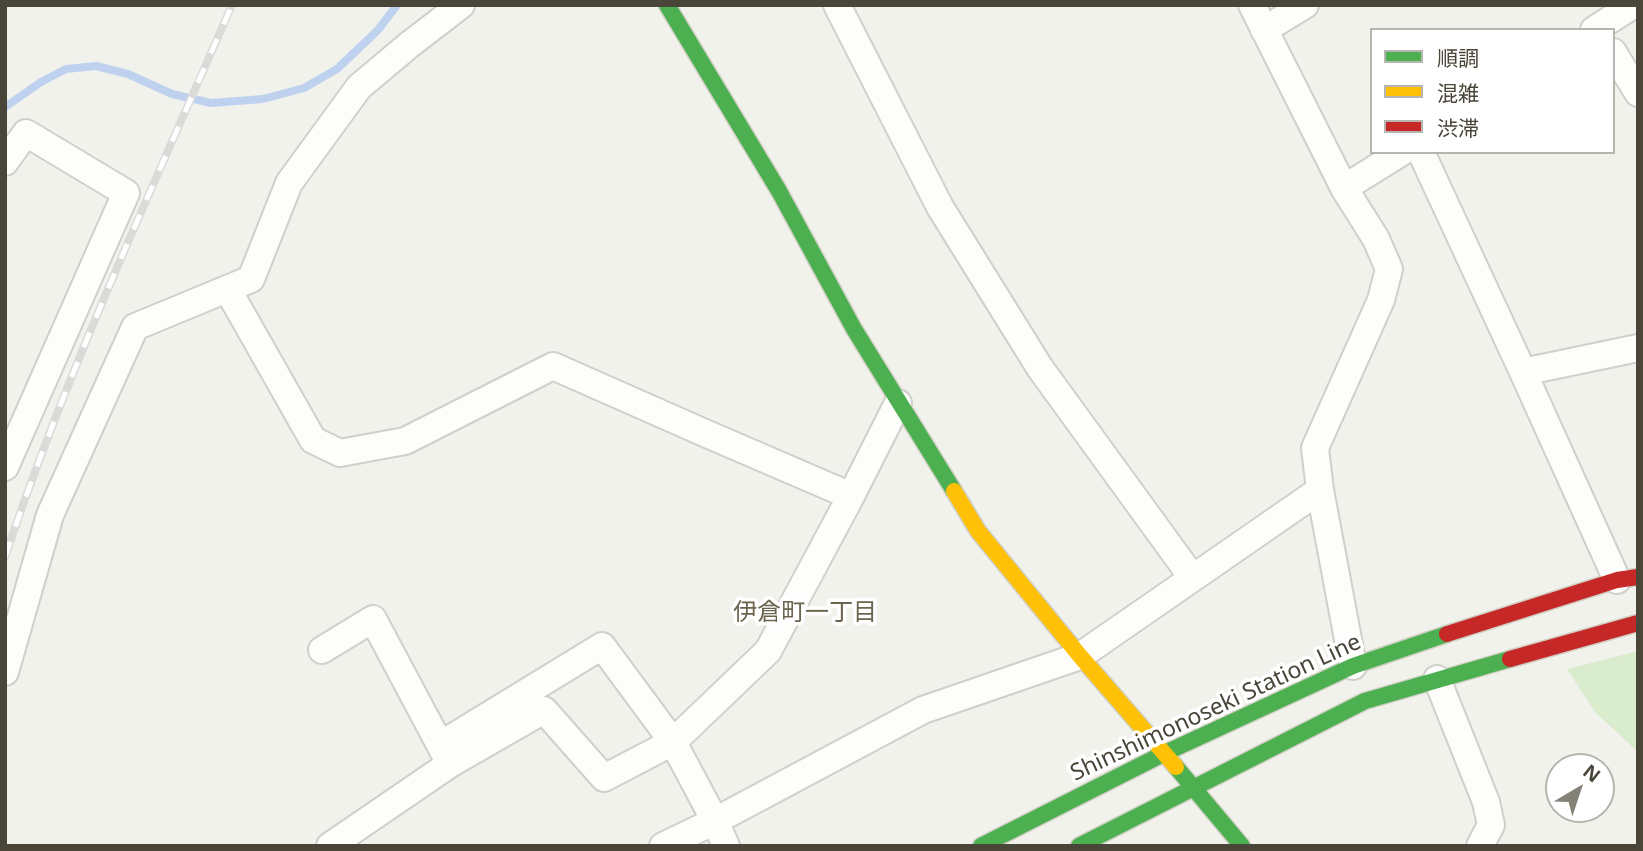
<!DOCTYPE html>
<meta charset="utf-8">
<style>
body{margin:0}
#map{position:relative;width:1643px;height:851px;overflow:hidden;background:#f2f2ed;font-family:"Noto Sans","Noto Sans JP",sans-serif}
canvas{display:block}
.frame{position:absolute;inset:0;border:7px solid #494538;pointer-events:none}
.legend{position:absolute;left:1370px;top:28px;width:245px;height:126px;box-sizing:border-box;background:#fff;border:2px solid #b6b5af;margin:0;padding:9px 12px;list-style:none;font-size:21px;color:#494538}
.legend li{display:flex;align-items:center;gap:14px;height:35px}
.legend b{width:35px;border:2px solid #b6b5af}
.north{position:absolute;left:1545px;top:753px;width:70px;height:70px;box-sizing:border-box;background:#fff;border:2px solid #b6b5af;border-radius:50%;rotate:39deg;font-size:19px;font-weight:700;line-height:28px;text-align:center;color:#494538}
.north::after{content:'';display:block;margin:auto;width:24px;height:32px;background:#848277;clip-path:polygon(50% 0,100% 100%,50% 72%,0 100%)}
</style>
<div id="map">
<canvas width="1643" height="851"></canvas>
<div class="frame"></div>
<ul class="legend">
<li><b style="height:9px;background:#4caf50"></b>順調</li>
<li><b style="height:9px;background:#ffc107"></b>混雑</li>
<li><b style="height:9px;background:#c62828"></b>渋滞</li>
</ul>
<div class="north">N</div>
</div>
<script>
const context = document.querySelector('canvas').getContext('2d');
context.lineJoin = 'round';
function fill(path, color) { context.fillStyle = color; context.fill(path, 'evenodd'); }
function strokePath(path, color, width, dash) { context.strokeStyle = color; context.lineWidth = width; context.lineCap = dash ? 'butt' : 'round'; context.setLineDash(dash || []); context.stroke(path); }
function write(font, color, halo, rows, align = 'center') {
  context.font = font + ' "Noto Sans","Noto Sans JP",sans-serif'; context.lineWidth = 7; context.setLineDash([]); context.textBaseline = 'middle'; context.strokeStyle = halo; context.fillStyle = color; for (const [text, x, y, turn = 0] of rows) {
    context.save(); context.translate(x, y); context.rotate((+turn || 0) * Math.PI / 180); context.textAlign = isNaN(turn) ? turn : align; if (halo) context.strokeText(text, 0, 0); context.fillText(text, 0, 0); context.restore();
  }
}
fill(new Path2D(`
 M1638,651V752L1595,712L1567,669Z`), '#daecce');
strokePath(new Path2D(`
 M5,107L41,82L66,69L96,66L128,74L172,94L211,103L263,99L304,88L337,69L378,30L397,5`), '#bed2ef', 8);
const street = new Path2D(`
 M837,5L940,207L1040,368L1192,577
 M1252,5L1344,188L1376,239L1389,269L1381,300L1315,448L1320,490L1353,666
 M1264,30L1305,5
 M1594,30L1633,5
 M1613,52L1638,93
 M1421,152L1523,372L1617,580
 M5,162L26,133L126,193L5,467
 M1344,188L1402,152
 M228,290L313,440L340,453L405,441L553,366L707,434L851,496
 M1523,372L1638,348
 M322,650L373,619L448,760
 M5,672L50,515L135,327L251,279L289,183L359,87L409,45L461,5
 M1437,679L1486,802L1491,825L1480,846
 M440,745L602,646L673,742L715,821L726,846
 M330,846L450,764L544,710L604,778L673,742L768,651L851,496L898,403
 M663,846L715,821L923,710L1080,656L1320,490`);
const fast = new Path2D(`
 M667,5L779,191L854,329L954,491
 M1176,767L1242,846
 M981,846L1165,753L1353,666L1447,634
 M1079,846L1365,701L1510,659`);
const slow = new Path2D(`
 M954,491L978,531L1080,656L1176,767`);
const jam = new Path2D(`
 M1447,634L1617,580L1638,577
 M1510,659L1638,623`);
strokePath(street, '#d0cfca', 30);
strokePath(fast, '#d1d0c4', 19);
strokePath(slow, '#d1d0c4', 19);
strokePath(jam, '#d1d0c4', 19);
strokePath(street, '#fdfdfc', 26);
strokePath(fast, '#4caf50', 16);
strokePath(slow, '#ffc107', 16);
strokePath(jam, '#c62828', 16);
const rail = new Path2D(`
 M5,557C68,368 153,187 232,5`);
strokePath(rail, '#dadad9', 8);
strokePath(rail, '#fff', 5, [16]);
write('23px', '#494538', '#fff', [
 ["Shinshimonoseki Station Line",1216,708,-25]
]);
write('24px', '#6b654f', '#fff', [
 ["伊倉町一丁目",805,613]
]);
</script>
